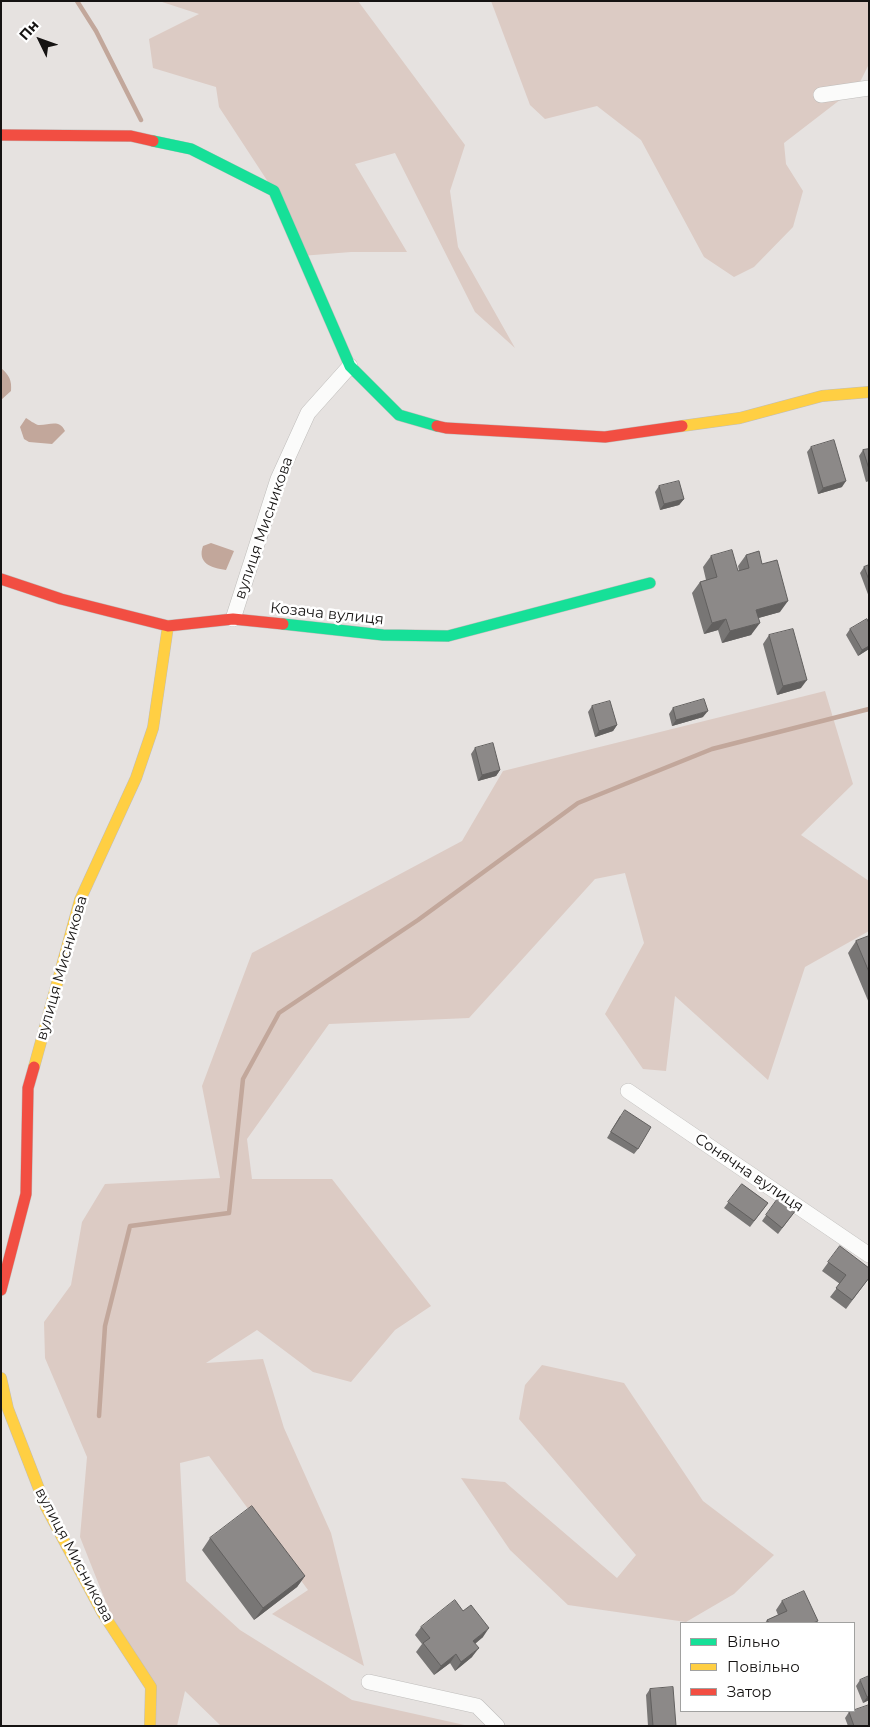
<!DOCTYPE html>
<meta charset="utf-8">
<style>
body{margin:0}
#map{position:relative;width:870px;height:1727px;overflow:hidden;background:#e6e2e0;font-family:Montserrat,sans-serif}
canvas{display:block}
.frame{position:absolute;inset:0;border:2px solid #151312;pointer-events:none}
.legend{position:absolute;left:680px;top:1622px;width:175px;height:90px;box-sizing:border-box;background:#fff;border:1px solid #a1a1a0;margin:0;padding:6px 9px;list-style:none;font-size:15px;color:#151312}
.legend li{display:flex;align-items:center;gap:10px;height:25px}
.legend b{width:25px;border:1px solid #a1a1a0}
.north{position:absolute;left:15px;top:15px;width:50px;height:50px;-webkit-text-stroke:4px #fff;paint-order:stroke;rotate:312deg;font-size:14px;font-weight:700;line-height:20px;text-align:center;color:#151312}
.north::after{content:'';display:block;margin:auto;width:18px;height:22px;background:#151312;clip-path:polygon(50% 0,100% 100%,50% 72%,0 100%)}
</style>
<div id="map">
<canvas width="870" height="1727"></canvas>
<div class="frame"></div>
<ul class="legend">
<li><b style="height:6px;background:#16e098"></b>Вільно</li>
<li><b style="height:6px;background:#ffcf43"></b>Повільно</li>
<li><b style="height:6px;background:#f24e42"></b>Затор</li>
</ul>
<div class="north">Пн</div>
</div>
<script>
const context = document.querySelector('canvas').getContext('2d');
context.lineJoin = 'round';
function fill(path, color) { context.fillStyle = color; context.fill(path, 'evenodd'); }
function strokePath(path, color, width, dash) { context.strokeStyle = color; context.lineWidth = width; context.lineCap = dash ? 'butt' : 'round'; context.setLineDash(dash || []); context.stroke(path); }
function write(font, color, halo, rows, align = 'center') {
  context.font = font + ' Montserrat,sans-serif'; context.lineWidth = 5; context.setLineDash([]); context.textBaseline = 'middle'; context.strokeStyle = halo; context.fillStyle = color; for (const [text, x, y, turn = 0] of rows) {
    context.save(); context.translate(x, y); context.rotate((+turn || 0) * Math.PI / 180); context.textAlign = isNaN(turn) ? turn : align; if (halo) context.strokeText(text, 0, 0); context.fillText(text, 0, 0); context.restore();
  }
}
fill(new Path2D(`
 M159,1H358L465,145L450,191L458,247L515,348L475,312L395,153L355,164L407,252H351L301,256L274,191L219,107L216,87L153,68L149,39L199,14Z
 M491,1H869V64L858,86L784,143L786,164L803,191L793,227L754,267L734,277L704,257L641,140L597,106L545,119L530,105Z
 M825,691L853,784L801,835L869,881V931L805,967L768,1080L675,996L666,1071L643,1069L605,1014L644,943L625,873L595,879L469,1018L329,1024L247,1139L252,1179H332L431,1306L395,1330L351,1382L313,1372L257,1330L206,1363L263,1359L284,1428L331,1533L364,1666L272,1614L308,1590L209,1456L180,1463L186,1581L240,1630L352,1700L469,1726H221L185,1691L177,1726H151L148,1674L111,1615L80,1537L87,1457L45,1358L44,1322L71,1285L82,1222L105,1184L220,1178L202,1086L252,953L462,841L503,771Z
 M542,1365L624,1383L703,1501L774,1555L734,1594L686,1622L568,1605L510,1550L461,1478L505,1482L617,1578L636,1555L519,1419L525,1385Z`), '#dccbc4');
fill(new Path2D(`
 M1,368C9,375 12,380 11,391L1,400Z
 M26,418C29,420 35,424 38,425C48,426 59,418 65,431L52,444L29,442L24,439L20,427Z
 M211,543L234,551L226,570C211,568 197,563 203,546Z`), '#c2a79b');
strokePath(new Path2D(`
 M77,1L96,31L141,120
 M99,1416L105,1326L130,1226L229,1213L243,1079L279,1013L418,920L578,803L712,749L869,709`), '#c2a79b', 4.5);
const street = new Path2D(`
 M821,95L869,88
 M233,619L278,479L308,413L350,366
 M628,1091L869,1255
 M369,1682L477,1706L497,1726`);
const fast = new Path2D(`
 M153,141L191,149L274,191L350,366L399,415L437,426
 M283,624L383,635L448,636L650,583`);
const slow = new Path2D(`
 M682,426L740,418L822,396L869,392
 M34,1067L80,900L136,778L153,728L168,626
 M1,1378L8,1409L46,1507L102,1612L151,1687L150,1726`);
const jam = new Path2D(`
 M1,135L131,136L153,141
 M437,426L446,428L605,437L682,426
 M1,579L61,599L168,626L233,619L283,624
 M1,1290L26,1194L28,1088L34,1067`);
strokePath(street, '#bfbdbb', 16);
strokePath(fast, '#bfbdbb', 12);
strokePath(slow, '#bfbdbb', 12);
strokePath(jam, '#bfbdbb', 12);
strokePath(street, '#fbfbfa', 15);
strokePath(fast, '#16e098', 11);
strokePath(slow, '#ffcf43', 11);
strokePath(jam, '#f24e42', 11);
fill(new Path2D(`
 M811,447L842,487L818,494L807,452Z
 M869,449V481L866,482L859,456L863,450Z
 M659,486L684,499L679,505L660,510L655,492Z
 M746,555L762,564L780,612L758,618L751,635L722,643L718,630L704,634L692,593L700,582L706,580L703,567L711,556L738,571H739L738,566Z
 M869,565V597L860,573L864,567Z
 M869,623V649L858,656L846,635L850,629Z
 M769,635L801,688L777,695L763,644Z
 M592,706L617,725L613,731L595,737L588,712Z
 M673,708L703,717L672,726L669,714Z
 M475,748L500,770L496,776L478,781L471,754Z
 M869,936V1003L848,953L856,941Z
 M620,1116L638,1149L634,1154L607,1138Z
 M742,1184L768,1203L750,1227L724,1208Z
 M779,1197L796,1210L778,1234L762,1221Z
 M840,1246L869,1278L846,1309L830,1297L840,1284L822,1271Z
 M210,1538L305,1576L297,1587L254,1620L202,1550Z
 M782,1601L817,1623H765L767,1620L778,1615L776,1610Z
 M421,1627L483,1637L475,1644L472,1657L455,1671L450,1663L434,1675L416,1652L422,1644L415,1635Z
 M860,1680L869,1700L863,1703L856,1686Z
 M650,1689L676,1726H648L646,1695Z
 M849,1712L869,1726H848L845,1718Z`), '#787675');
fill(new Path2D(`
 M846,481L842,487L818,494L823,488Z
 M684,499L679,505L660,510L664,504Z
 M788,601L780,612L748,621L756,610Z
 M726,619L718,630L704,634L712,623Z
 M760,623L751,635L722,643L730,631Z
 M869,646V649L858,656L862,650Z
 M807,680L801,688L777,695L783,686Z
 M708,711L703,717L672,726L676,720Z
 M617,725L613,731L595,737L599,731Z
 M500,770L496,776L478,781L482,775Z
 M305,1576L297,1587L254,1620L263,1608Z
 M489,1628L483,1637L467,1650L473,1641Z
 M479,1648L472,1657L455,1671L461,1662Z
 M456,1654L450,1663L434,1675L441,1666Z
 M869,1696V1700L863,1703L867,1697Z`), '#62605f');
const building = new Path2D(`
 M834,440L846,481L823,488L811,447Z
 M869,449V469L863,450Z
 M679,481L684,499L664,504L659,486Z
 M732,550L738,571L749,568L746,555L759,551L762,564L777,560L788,601L756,610L760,623L730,631L726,619L712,623L700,582L717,577L711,556Z
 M869,565V580L864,567Z
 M867,619L869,623V646L862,650L850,629Z
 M793,629L807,680L783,686L769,635Z
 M704,699L708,711L676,720L673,708Z
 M610,701L617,725L599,731L592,706Z
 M493,743L500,770L482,775L475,748Z
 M869,936V972L856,941Z
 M625,1110L651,1127L638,1149L611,1132Z
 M742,1184L768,1203L754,1221L728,1202Z
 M779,1197L796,1210L782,1228L766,1215Z
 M840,1246L869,1268V1278L852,1300L836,1288L846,1275L828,1262Z
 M252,1506L305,1576L263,1608L210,1538Z
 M804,1591L818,1621L813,1623H769L767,1620L787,1611L782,1601Z
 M455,1600L463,1611L471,1605L489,1628L473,1641L479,1648L461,1662L456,1654L441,1666L423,1643L430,1638L421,1627Z
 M869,1676V1696L867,1697L860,1680Z
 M673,1687L676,1726H653L650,1689Z
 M869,1705V1726H854L849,1712Z`);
fill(building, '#8c8988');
strokePath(building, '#62605f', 1);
write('15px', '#151312', '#fff', [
 ["вулиця Мисникова",264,528,-71],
 ["Козача вулиця",327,614,6],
 ["вулиця Мисникова",62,968,-74],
 ["Сонячна вулиця",749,1173,34],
 ["вулиця Мисникова",74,1555,62]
]);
</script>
